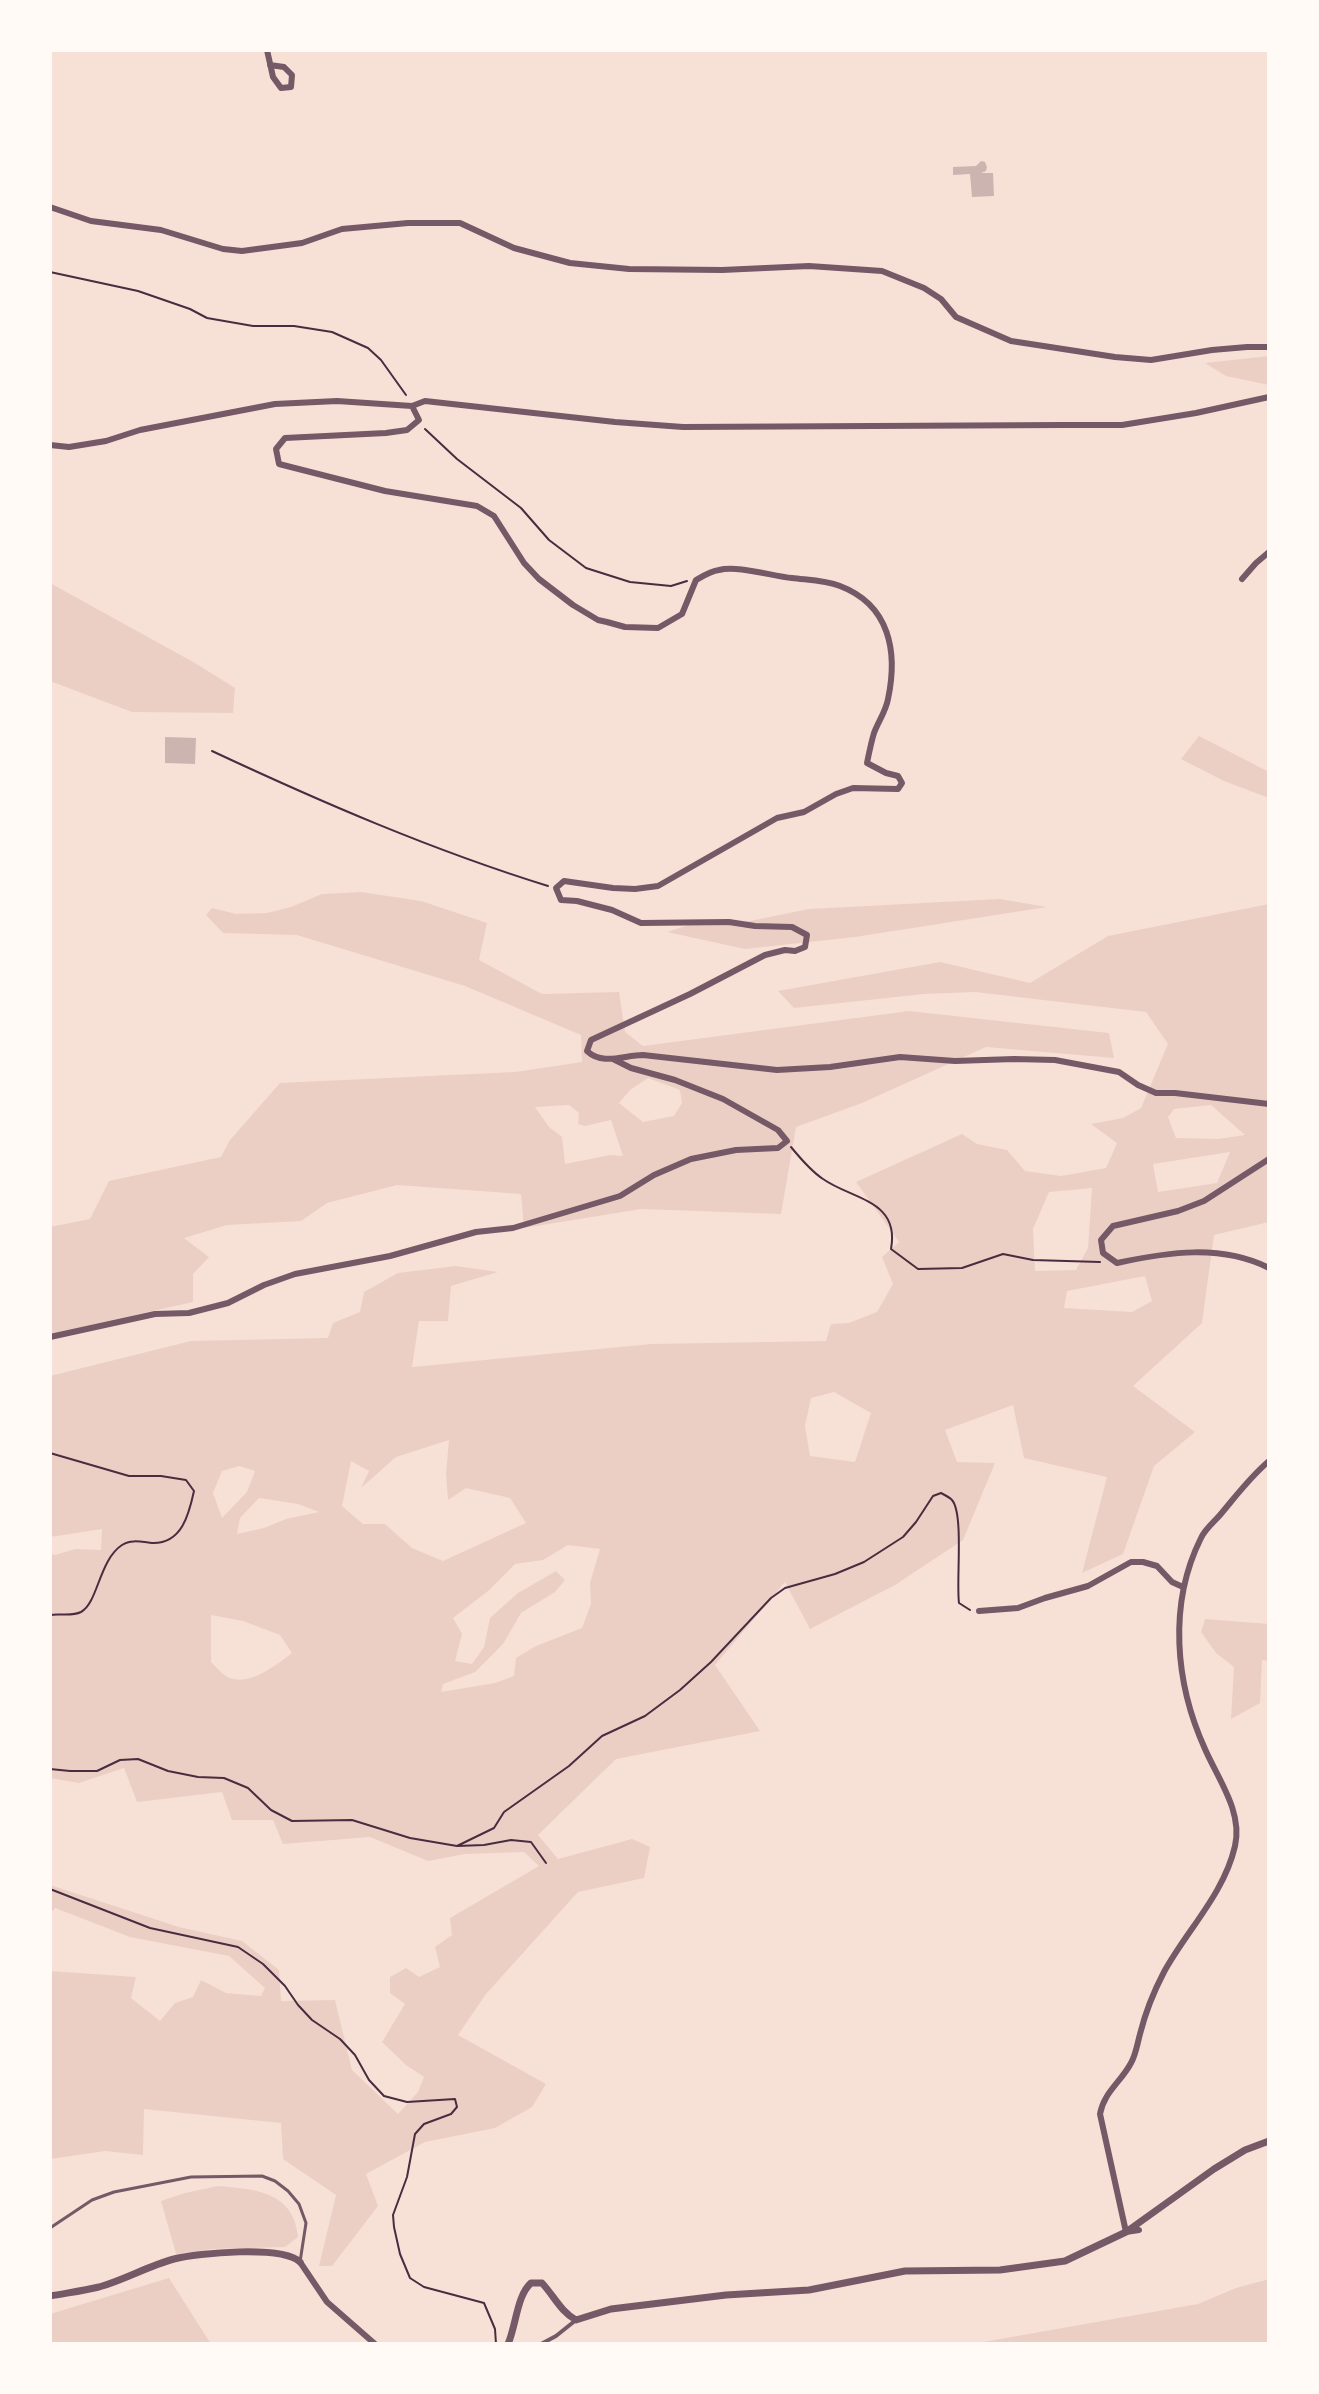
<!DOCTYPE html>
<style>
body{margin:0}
#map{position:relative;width:1319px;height:2394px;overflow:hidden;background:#f7e1d7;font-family:Mulish,sans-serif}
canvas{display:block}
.frame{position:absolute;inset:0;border:52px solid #fffaf5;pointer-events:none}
</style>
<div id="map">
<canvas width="1319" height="2394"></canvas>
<div class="frame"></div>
</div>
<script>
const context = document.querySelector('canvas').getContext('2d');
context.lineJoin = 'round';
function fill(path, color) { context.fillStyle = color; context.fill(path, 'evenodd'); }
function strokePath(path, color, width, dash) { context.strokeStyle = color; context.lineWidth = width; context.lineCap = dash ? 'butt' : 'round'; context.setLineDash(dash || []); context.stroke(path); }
fill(new Path2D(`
 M1269,356V385L1226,376L1205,363Z
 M50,583L195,663L235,688L233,713L132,712L50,681Z
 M1199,736L1269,772V798L1224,781L1181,759Z
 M361,892L421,901L487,923L479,960L542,994L619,992L625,1032L643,1046L909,1011L1109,1033L1114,1058L986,1047L862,1103L796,1127L781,1214L641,1209L524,1228L521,1194L397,1185L327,1203L301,1221L227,1225L184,1238L209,1257L193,1274V1302L50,1334V1227L90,1219L109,1181L221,1157L230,1140L280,1083L515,1072L582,1062L581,1035L465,986L297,935L223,933L206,915L212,908L236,914L267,913L291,907L322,894ZM648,1078L680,1090L682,1103L674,1116L643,1122L619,1103L630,1090ZM569,1105L579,1113L578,1124L585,1126L611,1120L623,1156L610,1155L565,1164L562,1137L549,1127L535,1107Z
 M1000,899L1047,907L855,937L745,949L667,932L692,924L725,926L809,909Z
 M1269,904V1222L1214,1235L1202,1323L1133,1386L1195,1432L1154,1466L1123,1554L1082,1573L1107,1477L1024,1458L1013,1405L945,1430L957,1462L995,1463L963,1540L895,1585L810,1629L785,1582L715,1665L760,1731L616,1759L538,1835L558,1859L632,1839L650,1847L644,1878L578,1892L486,1994L458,2035L546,2084L532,2107L495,2128L425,2142L366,2174L378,2206L332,2266H319L336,2195L283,2159L281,2123L144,2109L143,2155L105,2151L50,2159V1971L136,1977L131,1998L160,2021L175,2003L193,1997L201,1980L226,1993L261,1996L265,1988L229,1956L130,1937L55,1908L50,1914V1885L179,1927L242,1941L279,1970L281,2001L335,2000L352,2070L398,2114L418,2092L424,2077L406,2065L382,2042L405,2004L390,1993V1977L406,1968L419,1977L440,1967L435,1947L452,1935L450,1918L539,1866L524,1852L465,1854L428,1861L370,1837L283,1844L273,1820H232L222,1792L137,1802L124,1768L79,1783L50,1778V1553L55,1555L75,1549L101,1550L102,1529L50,1537V1376L191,1341L328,1338L333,1323L360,1312L364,1292L398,1273L456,1266L498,1272L451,1286L448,1321H419L412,1367L651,1344L826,1341L831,1324L849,1323L877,1312L893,1284L882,1257L899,1242L856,1182L962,1134L977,1144L1007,1150L1025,1171L1061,1176L1106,1168L1117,1143L1091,1124L1123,1118L1141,1108L1168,1044L1146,1012L975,992L924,994L794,1008L778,991L940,962L1030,983L1108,936ZM1211,1105L1245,1135L1218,1139L1176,1138L1168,1117L1174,1109ZM1230,1152L1217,1183L1158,1192L1153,1164ZM1092,1188L1088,1248L1076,1270L1035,1271L1033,1229L1049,1192ZM1145,1276L1152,1301L1132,1312L1064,1308L1067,1291ZM834,1392L871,1413L855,1462L810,1456L805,1426L811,1398ZM449,1440L446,1474L448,1500L466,1488L510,1498L526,1523L443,1561L412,1548L385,1524H363L342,1506L351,1461L369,1471L361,1488L396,1457ZM239,1466L255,1471L247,1492L222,1518L213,1493L222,1471ZM259,1498L298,1504L319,1512L286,1519L264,1528L237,1534L240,1518ZM568,1545L600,1549L590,1583L591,1604L582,1628L536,1646L516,1658L514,1676L495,1683L441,1692L443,1684L475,1672L503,1644L521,1613L555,1592L565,1580L556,1571L518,1593L490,1618L484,1647L472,1664L455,1661L462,1634L453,1618L488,1591L515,1564L543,1560ZM211,1615L243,1621L280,1635L292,1653C276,1665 247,1689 226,1676C220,1672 215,1666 211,1662Z
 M1205,1619L1269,1624V1661L1262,1660L1260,1703L1231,1719L1234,1667L1216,1653L1201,1632Z
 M218,2186C254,2189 294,2191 298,2237L285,2247L212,2249L176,2254L161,2201L185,2193Z
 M169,2278L211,2344H50V2314Z
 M1269,2279V2344H972L1198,2304L1236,2288Z`), '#ebcfc5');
fill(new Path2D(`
 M981,161L985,162L987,167L986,171L981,173H993L994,196L972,197L970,174L953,175V167L976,166Z
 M165,737L196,738L195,764L165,763Z`), '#ccb4b1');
strokePath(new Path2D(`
 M50,272L138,291L190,309L207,318L253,326H294L332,332L368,348L381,360L406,395
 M425,429L457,459L521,508L549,540L586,568L630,582L671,586L687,581
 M212,751C321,802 432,850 548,886
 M791,1147C800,1158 811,1171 823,1179C853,1200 900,1200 891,1249L918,1269L962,1268L1003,1254L1033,1260L1100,1262
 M50,1453L129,1476H161L186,1480L194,1491C189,1514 182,1544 152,1543C142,1542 131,1539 122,1545C99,1560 98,1603 81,1612C71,1617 60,1613 50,1615
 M50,1769L70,1771H97L120,1760L138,1759L168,1771L198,1777L224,1778L248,1788L271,1810L292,1821L352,1820L410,1838L457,1846L484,1845L511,1840L531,1842L546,1863
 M457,1846L494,1828L504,1812L569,1766L602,1736L645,1716L680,1690L711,1662L771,1598L785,1588L835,1574L864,1562L903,1537L916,1522L933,1496L941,1493C945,1495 949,1497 952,1500C964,1514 956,1581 959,1603L970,1610
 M50,1889L150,1928L238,1947L263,1964L285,1986L298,2005L312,2020L340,2039L355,2055L369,2080L384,2096L407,2102L455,2099L457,2107L451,2114L424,2124L415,2134L407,2177L393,2215L394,2227L400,2254L410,2278L424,2287L484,2303L495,2329L496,2344`), '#4a2c40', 2);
strokePath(new Path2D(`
 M50,2228L92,2200L114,2192L191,2177L262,2176L275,2181L288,2191L299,2204L306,2223L300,2262`), '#755966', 3);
strokePath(new Path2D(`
 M541,2344L556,2336L576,2320`), '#755966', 4);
strokePath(new Path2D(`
 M267,50L273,77L281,88L291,87L292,75L284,67L270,65
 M50,207L91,221L161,230L223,249L242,251L302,243L342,229L408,223H460L514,248L570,263L629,269L722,270L809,266L882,271L924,288L941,299L956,317L1011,341L1115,357L1151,360L1212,350L1247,347H1269
 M412,406L419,420L407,430L386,433L285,438L276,449L279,464L385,491L477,506L494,516L524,563L539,579L573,605L598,620L607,622L625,627L658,628L682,614L696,580C703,576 711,571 719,570C737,565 772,576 792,578C808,580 825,580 840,586C890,605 898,652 888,699C886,711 878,722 874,733C871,743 869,753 867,763L886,773L898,776L902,783L898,789L853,788L836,794L804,812L777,818L658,886L635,889L613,888L564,881L556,888L561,900L577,901L612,910L641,923L729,922L755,926L792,927L807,935L805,947L795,951L785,950L765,955L690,994L591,1040L587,1051C603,1066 624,1055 643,1055L777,1070L830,1067L900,1057L955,1061L1014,1059L1055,1060L1119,1072L1138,1085L1156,1093H1175L1269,1104
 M50,445L69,447L106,441L140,430L275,404L337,401L412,406L425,401L615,422L683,427L1063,425H1122L1196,413L1269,397
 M1242,579L1256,563L1269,552
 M1269,1159L1204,1201L1178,1211L1113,1226L1101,1240L1103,1253L1117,1263C1168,1252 1221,1244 1269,1268
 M50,1337L155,1314L189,1313L228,1303L264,1285L295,1274L390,1256L476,1232L513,1228L620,1196L654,1175L691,1159L736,1150L778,1148L787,1141L778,1130L723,1099L675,1080L631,1068L613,1059
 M979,1611L1018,1608L1045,1598L1088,1586L1131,1562H1143L1157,1566L1172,1582L1183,1587
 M1139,2230L1126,2232L1100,2114C1104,2092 1121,2082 1131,2063C1136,2054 1137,2045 1140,2034C1145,2014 1154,1991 1164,1972C1187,1930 1224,1894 1235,1846C1243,1812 1218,1779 1205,1749C1175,1683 1168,1604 1201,1538C1205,1529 1214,1522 1220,1515C1236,1496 1250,1477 1269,1461
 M300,2262L327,2302L375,2344`), '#755966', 6);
strokePath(new Path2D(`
 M50,2296C66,2293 83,2291 99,2287C124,2280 148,2266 174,2259C198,2253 282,2245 300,2262
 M508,2344C516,2326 517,2295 531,2283H542C554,2296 561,2312 576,2320L611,2309L726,2295L809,2290L905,2271L1000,2270L1065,2261L1126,2232L1214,2169L1245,2150L1269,2141`), '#755966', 7);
</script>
